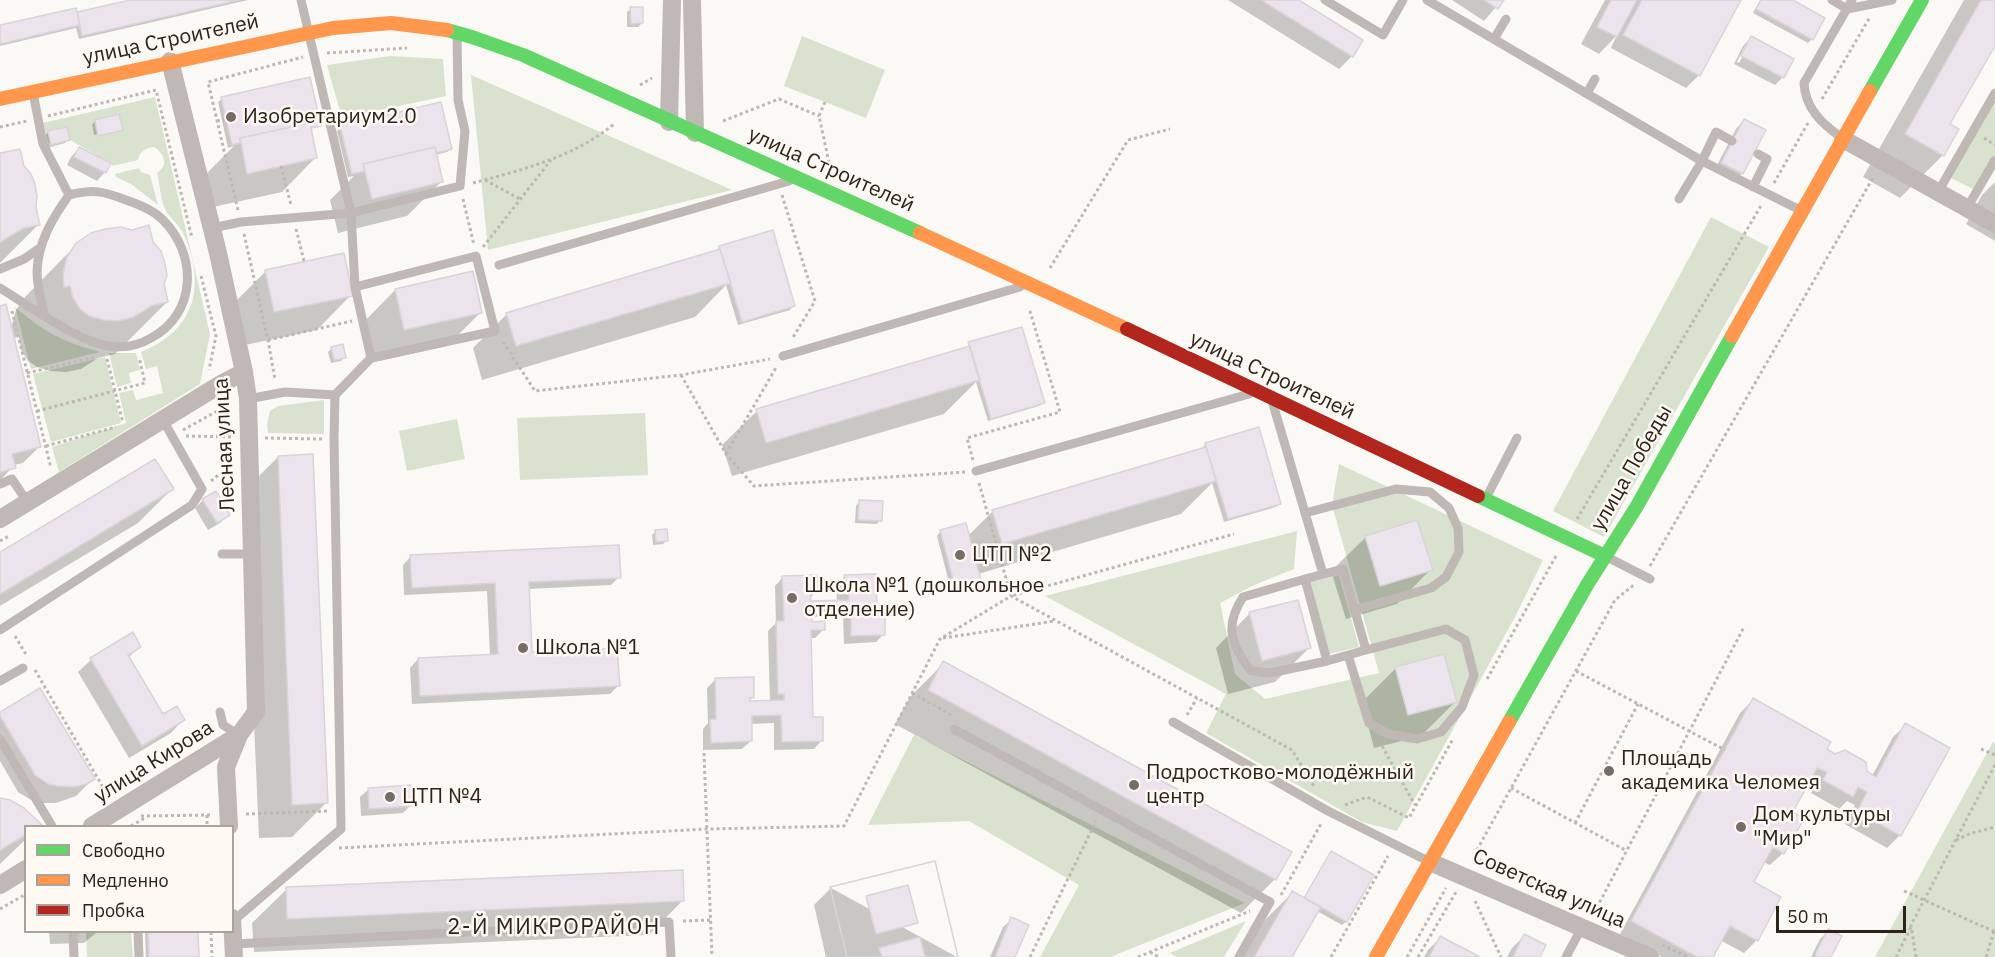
<!DOCTYPE html>
<meta charset="utf-8">
<style>
body{margin:0}
#map{position:relative;width:1995px;height:957px;overflow:hidden;background:#fbf9f6;font-family:"IBM Plex Sans",sans-serif}
canvas{display:block}
.legend{position:absolute;left:24px;top:825px;width:210px;height:108px;box-sizing:border-box;background:#fef9f3;border:2px solid #aaa39c;margin:0;padding:8px 10px;list-style:none;font-size:18px;color:#2d2319}
.legend li{display:flex;align-items:center;gap:12px;height:30px}
.legend b{width:30px;border:2px solid #aaa39c}
.scale{position:absolute;left:1776px;top:906px;width:130px;height:27px;box-sizing:border-box;border:3px solid #2d2319;border-top:0;padding-left:8px;font-size:18px;line-height:21px;white-space:nowrap;color:#2d2319;-webkit-text-stroke:4px #fef9f3;paint-order:stroke}
</style>
<div id="map">
<canvas width="1995" height="957"></canvas>
<ul class="legend">
<li><b style="height:8px;background:#63d668"></b>Свободно</li>
<li><b style="height:8px;background:#ff974d"></b>Медленно</li>
<li><b style="height:8px;background:#b3261e"></b>Пробка</li>
</ul>
<div class="scale">50 m</div>
</div>
<script>
const context = document.querySelector('canvas').getContext('2d');
context.lineJoin = 'round';
function fill(path, color) { context.fillStyle = color; context.fill(path, 'evenodd'); }
function strokePath(path, color, width, dash) { context.strokeStyle = color; context.lineWidth = width; context.lineCap = dash ? 'butt' : 'round'; context.setLineDash(dash || []); context.stroke(path); }
function write(font, color, halo, rows, align = 'center') {
  context.font = font + ' "IBM Plex Sans",sans-serif'; context.lineWidth = 5; context.setLineDash([]); context.textBaseline = 'middle'; context.strokeStyle = halo; context.fillStyle = color; for (const [text, x, y, turn = 0] of rows) {
    context.save(); context.translate(x, y); context.rotate((+turn || 0) * Math.PI / 180); context.textAlign = isNaN(turn) ? turn : align; if (halo) context.strokeText(text, 0, 0); context.fillText(text, 0, 0); context.restore();
  }
}
fill(new Path2D(`
 M802,36L885,70L866,118L784,86Z
 M390,56L443,59L446,96L342,118L327,65Z
 M471,75L732,190L488,250Z
 M1995,93V160L1977,191L1947,176Z
 M155,97L210,334L200,384L59,472L52,447L126,423L119,393L133,390L136,400L163,393L157,366L146,369L141,352C197,330 207,282 182,231C177,223 169,217 165,209C160,199 160,184 157,173C169,165 165,154 154,147C145,148 140,151 138,160L112,166L111,163L70,140L66,127L48,131L51,145L48,143L43,123Z
 M139,168L141,172L150,175L158,205L131,184L116,177L115,174Z
 M1711,217L1769,247L1604,537L1553,511Z
 M15,307C44,332 63,342 100,352L31,369Z
 M109,353H136L140,370L129,373L131,383L117,387Z
 M105,357L121,423L51,442L33,374Z
 M324,400V434L268,433L267,424L270,411L278,406Z
 M645,413L648,475L520,480L517,418Z
 M457,419L465,459L407,471L399,431Z
 M1339,464L1543,560L1515,617L1397,831L1362,822L1206,733L1226,694L1045,596L1297,531L1294,569L1254,585L1220,603L1235,674L1265,699L1379,673L1332,505Z
 M1339,575L1359,647L1329,654L1310,582Z
 M914,735L1245,903L1110,957H1040L1079,885L969,821L868,825Z
 M1993,742L1995,743V957H1875Z
 M1246,921L1224,957H1177L1170,953Z
 M86,932H131L133,957H87Z`), '#d9e2ce');
fill(new Path2D(`
 M136,0H248L79,39L76,28L0,46V26L76,14Z
 M1228,0H1296L1352,56L1339,69Z
 M1452,0H1502L1484,21Z
 M1605,0H1739L1699,75L1686,88L1611,48L1617,35L1599,54L1581,44Z
 M1760,0H1790L1812,39L1808,43L1753,13Z
 M1964,0H1995V43L1948,125L1957,130L1943,155L1900,198L1863,177Z
 M631,9L642,23L638,27H627V12Z
 M1751,38L1783,77L1775,85L1734,64L1743,46ZM1745,46H1748L1739,63L1737,62Z
 M309,79L319,126L317,128V126L303,129L304,132L316,129L310,131L316,157L282,192L213,207L206,174L234,146L228,148L218,102L222,99Z
 M1744,120L1764,131L1742,173L1733,182L1714,171L1736,129Z
 M95,121L121,130L119,132V130L94,135L92,125Z
 M341,127L451,149L447,152L435,155L441,182L407,216L338,233L330,200L354,176L348,177L337,131Z
 M48,132L68,140L65,143L47,148L45,136Z
 M79,148L105,172L97,181L67,165L71,157Z
 M0,154L34,208L38,225L0,263Z
 M1995,182V241L1966,224L1982,195Z
 M77,244L163,284L167,302L115,354L98,358L81,369L66,372L51,371L37,367L28,361L21,350L19,337L13,338L40,446L23,463L14,465L0,481V307L11,328L16,310L25,297Z
 M720,247L793,306L790,310L738,325L726,285L695,317L482,380L473,348L507,314L716,251Z
 M266,271L351,295L317,330L240,346L232,305Z
 M395,290L481,312L447,346L370,363L361,325Z
 M969,344L1043,403L1039,406L988,421L976,382L944,414L732,476L722,445L757,411L966,349Z
 M332,348L345,357L341,361L331,363L328,352Z
 M1206,444L1279,503L1276,507L1224,522L1212,483L1181,514L978,574L980,580L976,583L951,590L937,536L940,532L965,525L968,536L993,511L1202,448Z
 M278,457L326,803L292,837L259,838L244,491Z
 M172,489L138,523L0,606V554Z
 M203,500L228,515L220,523L208,530L195,508Z
 M859,502L880,520L877,524L855,523L856,506Z
 M656,531L667,540L663,544L653,545L652,535Z
 M1366,537L1431,569L1397,604L1346,619L1331,571Z
 M411,556L619,577L611,585L528,589L531,654L618,686L610,694L412,704L410,668L418,659L490,656L487,591L404,595L403,565Z
 M783,577L816,592L809,599V602H837L836,585L844,577L876,616L884,634L876,642L844,644L843,616L810,617V624L824,629L815,638H809L812,719L822,740L814,749L774,750V723L750,724L751,741L742,749L703,750V729L708,723L707,688L715,680L753,697L747,702H770L768,631L776,623L775,586Z
 M1250,613L1309,648L1275,682L1228,694L1216,648Z
 M132,634L139,647L128,658L163,716L183,720L171,733L129,758L78,672L91,660Z
 M944,663L1290,852L1275,879L1241,913L895,724L910,697Z
 M1396,668L1455,702L1421,736L1374,748L1362,702Z
 M1753,700L1825,750L1872,776L1893,737L1906,725L1900,835L1887,848L1845,824L1855,805L1847,801L1839,809L1811,793L1815,785L1808,782L1791,813L1783,853L1770,865L1763,862L1752,883L1779,898L1756,941L1744,953L1720,940L1711,957H1662L1620,934L1740,713Z
 M0,713L93,779L76,796L56,803H40L31,800L18,792L0,761Z
 M369,789L411,805L403,813L361,816L360,797Z
 M0,800L9,802L33,816L40,824L38,826H26V839L0,864Z
 M1331,853L1372,876L1346,922L1342,925L1317,911L1291,957H1241L1258,927L1292,893L1303,899Z
 M831,888L957,957H826L814,905Z
 M287,889L683,900L649,935L254,952L252,923Z
 M1012,919L1013,957H990L1003,927Z
 M1828,931L1829,957H1811L1820,939Z
 M49,932H97L84,943L50,944Z
 M145,932H197V957H146Z
 M1525,935L1538,957H1507L1512,948Z
 M1441,937L1477,957H1424L1428,950Z`), '#0003');
const building = new Path2D(`
 M130,0H239L82,36L77,12Z
 M1261,0H1299L1363,40L1353,57Z
 M1484,0H1504L1498,9Z
 M1611,0H1637L1617,37L1597,27Z
 M1642,0H1741L1700,76L1623,35Z
 M1761,0H1793L1825,18L1813,40L1756,9Z
 M1981,0H1995V46L1950,124L1959,129L1944,156L1905,134Z
 M630,7H643V23L631,24Z
 M76,8L80,25L0,44V25Z
 M1751,36L1794,59L1784,78L1741,56Z
 M310,77L321,126L311,128L310,123L240,138V143L232,145L221,97Z
 M441,102L452,149L436,153L435,147L363,164L365,171L352,174L340,126Z
 M119,114L123,130L98,136L95,120Z
 M1744,119L1766,130L1743,174L1721,163Z
 M310,123L317,158L247,174L240,138Z
 M67,127L70,140L51,145L48,131Z
 M79,147L111,163L106,173L74,157Z
 M435,147L443,182L372,199L363,164Z
 M20,149L24,166L31,174L35,184L37,196L36,208L40,225L24,228L0,242V153Z
 M149,225L153,242L161,251L165,263L167,275L164,284L168,302L151,306L134,317L119,321L104,320L89,316L80,309L73,298L70,286L64,287L63,273L67,257L76,243L91,233L105,229L121,227L132,230Z
 M773,230L795,306L742,322L719,246Z
 M720,249L731,283L516,346L506,313Z
 M344,253L353,296L274,312L265,270Z
 M473,271L482,313L404,330L395,289Z
 M6,304L41,447L12,454L16,468L0,472V306Z
 M1022,327L1045,403L991,419L968,342Z
 M343,344L346,358L334,360L331,347Z
 M970,346L980,380L766,443L756,409Z
 M1259,427L1281,504L1228,519L1205,443Z
 M1206,447L1216,481L1002,544L992,510Z
 M313,454L328,803L292,805L278,456Z
 M155,459L174,489L0,594V552Z
 M216,491L230,515L217,523L202,499Z
 M859,500L883,501L882,521L858,520Z
 M1417,520L1433,570L1380,586L1365,536Z
 M966,523L981,580L955,587L940,530Z
 M667,529L668,541L656,542L655,530Z
 M619,545L621,578L529,582L532,652L617,648L620,686L420,696L418,658L498,654L495,583L412,588L410,555Z
 M876,574L877,615L885,614V635L851,636V609L811,610L812,622L825,621V630H811L813,717H823V741L782,742L781,715L752,716V741L711,743L710,719H716L715,678L754,677V698H750V701L784,700V694H778L776,621H784L782,576L817,575L818,593H810L811,601L849,600V592H844V575Z
 M1298,600L1311,648L1262,661L1249,612Z
 M133,632L141,647L128,655L163,714L177,706L185,720L142,746L90,658Z
 M1444,654L1457,702L1408,715L1395,667Z
 M943,661L1292,852L1276,880L928,690Z
 M40,688L95,779L87,784L74,787L57,786L48,784L35,775L0,716V712Z
 M1753,698L1831,742L1827,749L1835,754L1845,750L1866,762L1867,771L1876,777L1905,723L1950,748L1901,836L1857,811L1867,792L1858,787L1853,797L1823,780L1827,772L1817,768L1793,812L1804,819L1784,854L1773,847L1754,882L1781,897L1758,941L1730,926L1713,957H1697L1631,921Z
 M411,785L412,806L369,809L368,788Z
 M0,798L10,800L24,808L42,825L39,826H26V835L0,850Z
 M1331,851L1374,875L1347,922L1304,898Z
 M935,861L958,957H925L920,937L879,948L882,957H847L830,887ZM908,885L918,923L876,934L866,896Z
 M935,861L958,957H847L830,887Z
 M683,870L684,901L287,919L286,887Z
 M1292,891L1321,907L1292,957H1254Z
 M1011,917L1029,925L1015,957H995Z
 M1828,929L1842,936L1831,957H1818L1815,955Z
 M148,932H198L199,957H149Z
 M1524,934L1546,945L1540,957H1513Z
 M1440,936L1480,957H1429Z`);
fill(building, '#ece4ec');
strokePath(building, '#d9d4d9', 1.5);
strokePath(new Path2D(`
 M327,53L407,48
 M640,85L652,78
 M1822,99L1870,17
 M825,102L819,116L830,167
 M48,116L156,90L192,238
 M217,121L226,119
 M723,121L779,99L819,116
 M0,127L27,121
 M1984,138L1995,145
 M281,166L291,205
 M485,180L520,199
 M473,183C522,170 577,156 615,123
 M1774,183L1808,123
 M782,195L815,301L792,339
 M463,199L474,245
 M238,210L208,82L303,57
 M296,229L304,261
 M244,234L268,340L275,380
 M483,247L551,160
 M1050,268L1128,140L1170,129
 M201,276L216,336L209,370
 M12,311L51,468
 M268,340L352,321
 M503,342L535,391L681,375L770,359
 M107,359L123,423
 M27,373L96,357
 M681,375L726,454L754,486L965,472
 M37,411L145,383L139,357
 M183,430L230,404
 M186,436L234,437
 M265,438L322,439
 M46,446L116,427
 M726,454L777,366
 M973,460L967,438L1060,412L1029,308
 M211,481L232,464
 M979,483L1011,596L1234,534
 M1577,519L1762,204
 M0,541L9,536
 M1650,566L1874,176
 M15,636L27,656
 M943,638L1055,621
 M35,670L108,796
 M1576,671L1725,750
 M1487,679L1556,556
 M912,693L953,716
 M1187,715L1197,698
 M1382,746L1415,805
 M1981,749L1995,755
 M704,753L712,957
 M1511,788L1627,851
 M1345,805L1367,797L1409,818L1453,739
 M246,814L329,811
 M207,815V826
 M141,816L212,815
 M1575,823L1638,704
 M131,826L145,818
 M1956,840L1972,833L1995,827
 M339,848L708,829L844,826L940,639L1011,596L1292,750L1314,786
 M1542,889L1473,857L1615,600L1635,584
 M1904,891L1995,932
 M1281,895L1322,822
 M1475,901L1501,957
 M0,909L26,894
 M1594,913L1744,627
 M683,921L711,920
 M211,932L212,957
 M1662,945L1688,957
 M1150,952L1159,957
 M1030,957L1096,821
 M1138,957L1250,911
 M1331,957L1388,856
 M1407,957L1446,888
 M1418,957L1456,892
 M1896,957L1911,927
 M1916,957L1911,925L1995,765
 M1986,957L1995,928`), '#beb8b5', 3, [3, 3]);
strokePath(new Path2D(`
 M1325,0L1383,35L1403,0
 M1427,0L1702,161L1798,209
 M1832,0L1847,9L1892,0
 M1494,39L1506,19
 M33,93L43,144L69,195
 M1587,93L1595,79
 M1841,137C1822,124 1805,108 1804,83L1852,0
 M1753,187L1767,159L1758,154
 M1938,192L1995,93
 M1679,199L1702,161L1716,132L1732,141
 M1967,208L1995,160
 M212,228L241,222L351,213L301,0
 M499,265L789,181
 M0,269L24,259L40,248
 M0,288C28,305 72,337 103,345C121,349 136,347 151,338C197,314 198,254 162,219C153,210 138,204 126,200C103,191 94,189 69,195C52,219 38,242 37,272C37,286 41,301 44,314
 M783,356L1020,287
 M371,358L355,287L351,213L460,186L465,131L458,100L457,35
 M248,399L285,392L335,395L371,358L495,331L476,256L355,287
 M1273,404L1323,574
 M976,471L1249,394
 M0,484L12,479L28,503
 M1486,498L1517,438
 M1305,513L1396,489L1430,492L1449,508L1458,528L1459,552L1446,577L1431,588L1354,610
 M222,554H252
 M1607,557L1650,579
 M1343,569L1366,650L1327,661L1305,579Z
 M1305,579L1243,597C1224,626 1231,645 1251,671L1270,673L1327,661
 M0,630L192,505L202,489L163,420
 M1348,655L1369,723L1388,734L1417,739L1441,732L1462,707L1474,675L1465,640L1446,629L1366,650
 M0,681L23,668
 M220,712L223,725L239,735
 M1173,722L1328,811L1428,861
 M954,729L1270,902L1239,957
 M0,739L52,826
 M233,921L341,829L334,439L335,395
 M73,932L74,957
 M138,932L139,957
 M234,944L669,922L671,957
 M1566,957L1582,927`), '#bfb8b5', 9);
strokePath(new Path2D(`
 M692,0L695,133
 M170,61L218,253L244,372L248,399L256,712L239,735L226,767L229,826
 M669,122L672,0
 M1843,139L1995,224
 M0,519L221,384L244,372
 M92,826L239,735
 M1430,862L1650,957
 M0,885L26,869
 M232,918L234,957`), '#bfb8b5', 18);
strokePath(new Path2D(`
 M447,30L472,37L523,55L920,233
 M1870,91L1922,0
 M1478,496L1605,556
 M1509,722L1587,585L1637,506L1732,336`), '#63d668', 14);
strokePath(new Path2D(`
 M0,99L333,28L391,23L447,30
 M920,233L1127,329
 M1732,336L1870,91
 M1376,957L1509,722`), '#ff974d', 14);
strokePath(new Path2D(`
 M1127,329L1478,496`), '#b3261e', 14);
for (const [x, y, r, color] of [
 [231,117,6,"#756e66"],
 [960,555,6,"#756e66"],
 [792,598,6,"#756e66"],
 [523,648,6,"#756e66"],
 [1609,771,6,"#756e66"],
 [1134,785,6,"#756e66"],
 [390,797,6,"#756e66"],
 [1741,827,6,"#756e66"]
]) { const dot = new Path2D(); dot.arc(x, y, r, 0, 2 * Math.PI); context.fillStyle = color; context.fill(dot); strokePath(dot, '#fef9f3', 2); }
write('21px', '#2d2319', '#fef9f3', [
 ["улица Строителей",171,40,-12],
 ["улица Строителей",831,170,24],
 ["улица Строителей",1272,376,25],
 ["Лесная улица",225,445,-93],
 ["улица Победы",1632,468,-60],
 ["улица Кирова",154,762,-32],
 ["Советская улица",1549,889,24]
]);
write('21px', '#2d2319', '#fef9f3', [
 ["Изобретариум2.0",243,117],
 ["ЦТП №2",972,555],
 ["Школа №1 (дошкольное",804,586],
 ["отделение)",804,610],
 ["Школа №1",535,648],
 ["Площадь",1621,759],
 ["академика Челомея",1621,783],
 ["Подростково-молодёжный",1146,773],
 ["центр",1146,797],
 ["ЦТП №4",402,797],
 ["Дом культуры",1753,815],
 ["\"Мир\"",1753,839]
], 'left');
context.letterSpacing = '1.5px';
write('22px', '#2d2319', '#fef9f3', [
 ["2-Й МИКРОРАЙОН",554,928]
]);
context.letterSpacing = '0px';
</script>
